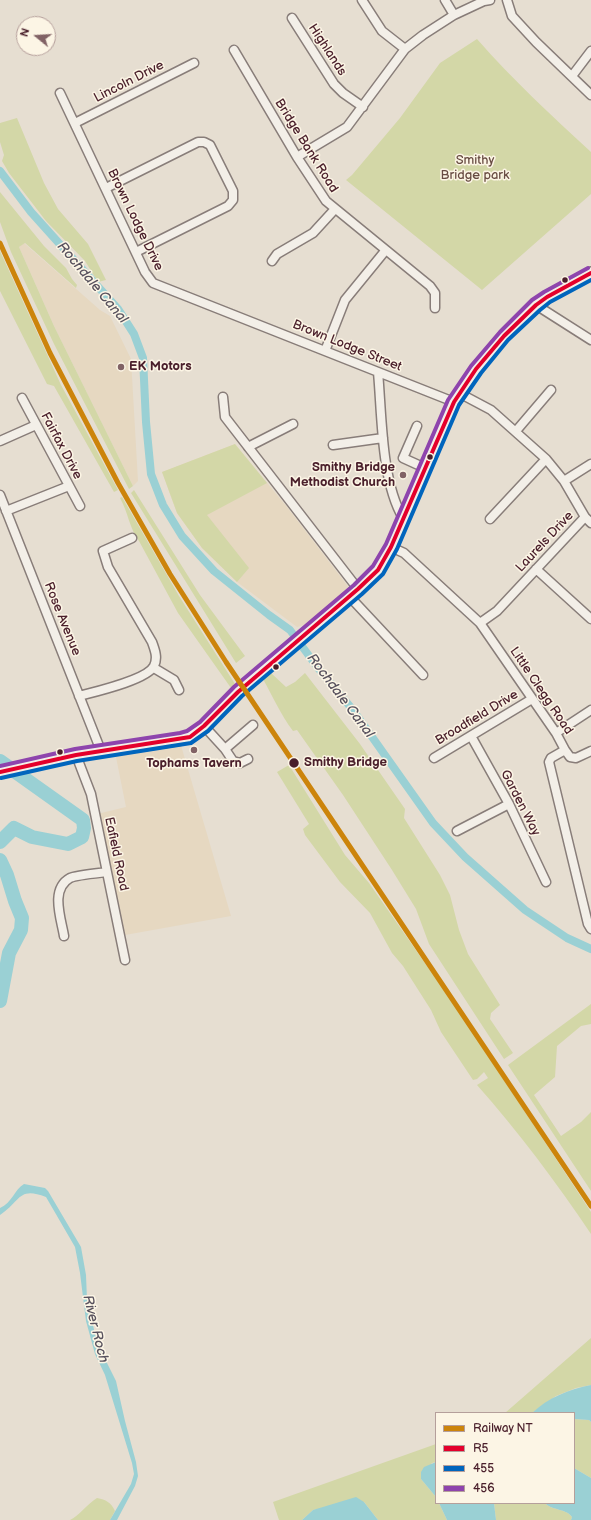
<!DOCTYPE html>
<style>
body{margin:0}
#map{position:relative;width:591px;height:1520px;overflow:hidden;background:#e6ded1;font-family:"Balsamiq Sans",sans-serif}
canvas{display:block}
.legend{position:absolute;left:435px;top:1412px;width:140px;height:92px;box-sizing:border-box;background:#fcf5e5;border:1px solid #b59f9b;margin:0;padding:5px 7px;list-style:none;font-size:12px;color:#4a1f2b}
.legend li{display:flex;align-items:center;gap:8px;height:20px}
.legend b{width:20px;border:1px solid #b59f9b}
.north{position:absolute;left:16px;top:16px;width:40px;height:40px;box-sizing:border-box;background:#fcf5e5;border:1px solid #b59f9b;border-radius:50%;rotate:288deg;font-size:11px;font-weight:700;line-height:16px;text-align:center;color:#4a1f2b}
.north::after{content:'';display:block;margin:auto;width:14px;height:18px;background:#816265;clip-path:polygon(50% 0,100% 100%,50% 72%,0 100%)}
</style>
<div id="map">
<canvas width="591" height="1520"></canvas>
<ul class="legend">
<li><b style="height:5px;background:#cc840b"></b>Railway NT</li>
<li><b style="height:5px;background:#e4002b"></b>R5</li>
<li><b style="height:5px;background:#0065bd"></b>455</li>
<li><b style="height:5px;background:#8e44ad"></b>456</li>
</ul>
<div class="north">N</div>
</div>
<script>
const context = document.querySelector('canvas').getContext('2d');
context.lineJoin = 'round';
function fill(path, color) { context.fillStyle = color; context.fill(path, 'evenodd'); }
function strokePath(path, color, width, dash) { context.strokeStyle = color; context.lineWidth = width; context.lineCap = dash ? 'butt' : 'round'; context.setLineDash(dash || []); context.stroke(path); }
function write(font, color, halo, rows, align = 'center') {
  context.font = font + ' "Balsamiq Sans",sans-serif'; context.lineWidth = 3; context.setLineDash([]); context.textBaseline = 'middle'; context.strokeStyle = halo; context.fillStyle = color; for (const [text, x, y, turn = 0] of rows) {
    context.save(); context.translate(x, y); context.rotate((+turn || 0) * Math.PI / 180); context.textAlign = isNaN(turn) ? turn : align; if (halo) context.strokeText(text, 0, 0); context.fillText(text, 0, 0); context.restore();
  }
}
fill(new Path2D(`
 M24,243L100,310L110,316L131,359L138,481L133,486L54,326L19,247Z
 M235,444L287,507L350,589L307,624L297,627L237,582L202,548L177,513L162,472Z
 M180,742L231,916L125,935L97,814L126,807L115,752Z`), '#e6d8c1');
fill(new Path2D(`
 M477,39C513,80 552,116 591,152V194L482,290L346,180L352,175L400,118L440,63Z
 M17,118L44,183L58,209L88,244L106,280L98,282L85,261L46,221L9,173L2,161L4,155L0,142V123Z
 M0,192L44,246L66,268L72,279L77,285L76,288L25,243L19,247L54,326L133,486L129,489L54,344L11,252L0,222Z
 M0,251L61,385L118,490L114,492L54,386L47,384L0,291Z
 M235,444L267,483L207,515L249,568L237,582L202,548L177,513L162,472Z
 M134,490L200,595L245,656L236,663L131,493Z
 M122,497L179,596L235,684L231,688L178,613L139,541C130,530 128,512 120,498Z
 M271,673L286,687L295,682L305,673L360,744L405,809L404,818L440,875L450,895L459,930L468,954L500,1005L491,1013L490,1019L513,1053L504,1059L429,944L416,909L392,870L343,795L297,730L293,731C281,715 273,697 263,679Z
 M289,765L345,855L369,883L457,1009L591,1212V1234C556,1182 518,1131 477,1085L488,1078L484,1072L477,1079L473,1080L441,1032L431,1010L403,966L392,953L370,913L340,882L305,835L303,829L309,824L277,772Z
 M591,1004V1024L581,1026L557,1046L555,1077L534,1095L561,1136L581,1122L591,1112V1191L508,1065Z
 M591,1338V1385L576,1388L556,1396L532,1413H505Z
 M574,1419L589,1420L591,1422V1478L574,1468Z
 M436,1444V1462L432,1463L421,1479L436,1497V1503H439L447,1520H378L364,1502L313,1510L302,1520H279L273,1502Z
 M97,1498C106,1500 111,1502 115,1511L110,1520H70C80,1515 86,1505 97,1498Z
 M494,1503H545C552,1511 566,1508 572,1517L571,1520H496Z`), '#d3d7a7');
fill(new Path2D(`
 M24,1184L45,1188L48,1191L81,1247L86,1275L87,1300L96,1338L106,1361L116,1381L125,1421L136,1462L138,1476L135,1486L117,1520H110L131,1484L134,1474L132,1463L105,1375L95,1354L86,1321L80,1273L75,1247L46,1197C18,1186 21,1201 0,1215V1208C12,1203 14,1190 24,1184Z
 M591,1385V1422L589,1420L574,1419V1413H532C548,1398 569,1389 591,1385Z
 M436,1462V1497L421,1479V1472L424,1467Z
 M574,1468L591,1478V1520H571L572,1517C566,1508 552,1511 545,1503H574Z
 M356,1497L364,1502L378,1520H302L313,1510Z
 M439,1503H494L496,1520H447Z`), '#9ad0d4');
strokePath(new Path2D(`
 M0,171L31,212L118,309L134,334L143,358L146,422L151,474L163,505L182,536L214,571L269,615L290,630L318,668L353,710L433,823L465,857L525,910L567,938L591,949`), '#9ad0d4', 8);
strokePath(new Path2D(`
 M0,761L83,820L84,828L82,837L68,844L32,837L14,828L0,842
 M0,860L7,875L15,901L22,918L21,930L9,953L0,1001`), '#9ad0d4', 14);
const street = new Path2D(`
 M362,0L382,31L405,49
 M445,0L454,15
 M507,0L512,16L536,42L591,95
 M292,18L334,84L343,93L363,107
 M234,50L297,157L326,201L430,286L435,293V308
 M572,76L591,51
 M60,93L145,272L153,283L454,402
 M75,123L194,63
 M297,157L347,127L405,49L423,35L454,15L484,1L490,0
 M106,188L198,142H204L210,145L233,191V200L228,206L136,252
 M272,261L277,254L313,233L335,209
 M536,305L591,340
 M325,351L345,300L385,251
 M378,372C382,415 381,481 403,518
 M459,393L491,410L546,459L564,481L585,517L497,611L480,623
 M223,397L225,417L358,589
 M22,398L80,506
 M417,426L403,458L425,468
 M516,431L551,390
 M0,441L36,425
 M333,445L383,438
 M248,447L293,424
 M564,481L591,464
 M0,495L101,751
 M6,511L69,486
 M585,517L591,523
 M490,519L546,459
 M391,547L404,553L480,623L556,733L565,750L551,758L549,762L588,924L591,929
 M536,569L591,619
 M349,596L423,675
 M154,668L174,680L179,690
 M79,696C94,692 147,680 154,666C158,658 155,650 152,642L108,567L103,551L132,538
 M204,726L225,749L233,761L240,763L248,759
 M556,733L591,710
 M471,736L509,804L546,882
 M225,749L253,725
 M565,750L570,757L576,758L591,751
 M76,755L91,794L125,960
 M434,758L532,699
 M457,831L509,804
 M64,936C61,918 50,889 70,878C76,875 99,873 107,872`);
const secondary = new Path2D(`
 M0,772L76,755L181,739L190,737L204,726L238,692L358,589L378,570L391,547L454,402L476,369L504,336L536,305L547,297L591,273`);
strokePath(street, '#887d79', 11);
strokePath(secondary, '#887d79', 14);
strokePath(street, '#f3efe8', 8);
strokePath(secondary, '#f3efe8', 11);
strokePath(new Path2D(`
 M0,772L76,755L190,737L204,726L238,692L358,589L378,570L391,547L454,402L476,369L504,336L536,305L547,297L591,273`), '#e4002b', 4);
strokePath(new Path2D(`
 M1,778L77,761L191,743L208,731L242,696L362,594L383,574L397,549L459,405L481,373L508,340L540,310L550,302L591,280`), '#0065bd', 4);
strokePath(new Path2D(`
 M0,766L75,749L180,733L187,731L200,722L234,687L354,585L373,566L386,544L448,400L471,366L500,332L532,300L544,292L588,268`), '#8e44ad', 4);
strokePath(new Path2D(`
 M0,243L50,353L118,483L170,574L226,662L591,1206`), '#cc840b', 5);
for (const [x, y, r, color] of [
 [565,280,3.5,"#4a1f2b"],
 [121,367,4,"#816265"],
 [430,457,3.5,"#4a1f2b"],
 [403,475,4,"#816265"],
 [276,667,3.5,"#4a1f2b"],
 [194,750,4,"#816265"],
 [60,752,3.5,"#4a1f2b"],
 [294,763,5.5,"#4a1f2b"]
]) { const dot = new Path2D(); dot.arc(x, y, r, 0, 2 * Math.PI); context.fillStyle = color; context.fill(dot); strokePath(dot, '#fcf5e5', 1.5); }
write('13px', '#4a1f2b', '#fcf5e5', [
 ["Highlands",327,50,57],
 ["Lincoln Drive",129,82,-27],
 ["Bridge Bank Road",306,146,58],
 ["Brown Lodge Drive",135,220,64],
 ["Brown Lodge Street",347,346,22],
 ["Fairfax Drive",61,446,62],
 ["Laurels Drive",545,542,-47],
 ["Rose Avenue",62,619,68],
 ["Little Clegg Road",541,691,56],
 ["Broadfield Drive",477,718,-31],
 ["Garden Way",520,803,63],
 ["Eafield Road",116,854,78]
]);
write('13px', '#684c42', '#fcf5e5', [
 ["Smithy",475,161],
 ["Bridge park",475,176]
]);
write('bold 13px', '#4a1f2b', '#fcf5e5', [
 ["EK Motors",129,367],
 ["Smithy Bridge",395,468,"right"],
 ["Methodist Church",395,483,"right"],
 ["Tophams Tavern",194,764,"center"]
], 'left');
write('bold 13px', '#4a1f2b', '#fcf5e5', [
 ["Smithy Bridge",304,763]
], 'left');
write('italic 14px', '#58525e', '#fcf5e5', [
 ["Rochdale Canal",92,283,50],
 ["Rochdale Canal",340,696,53],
 ["River Roch",95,1329,76]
]);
</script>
